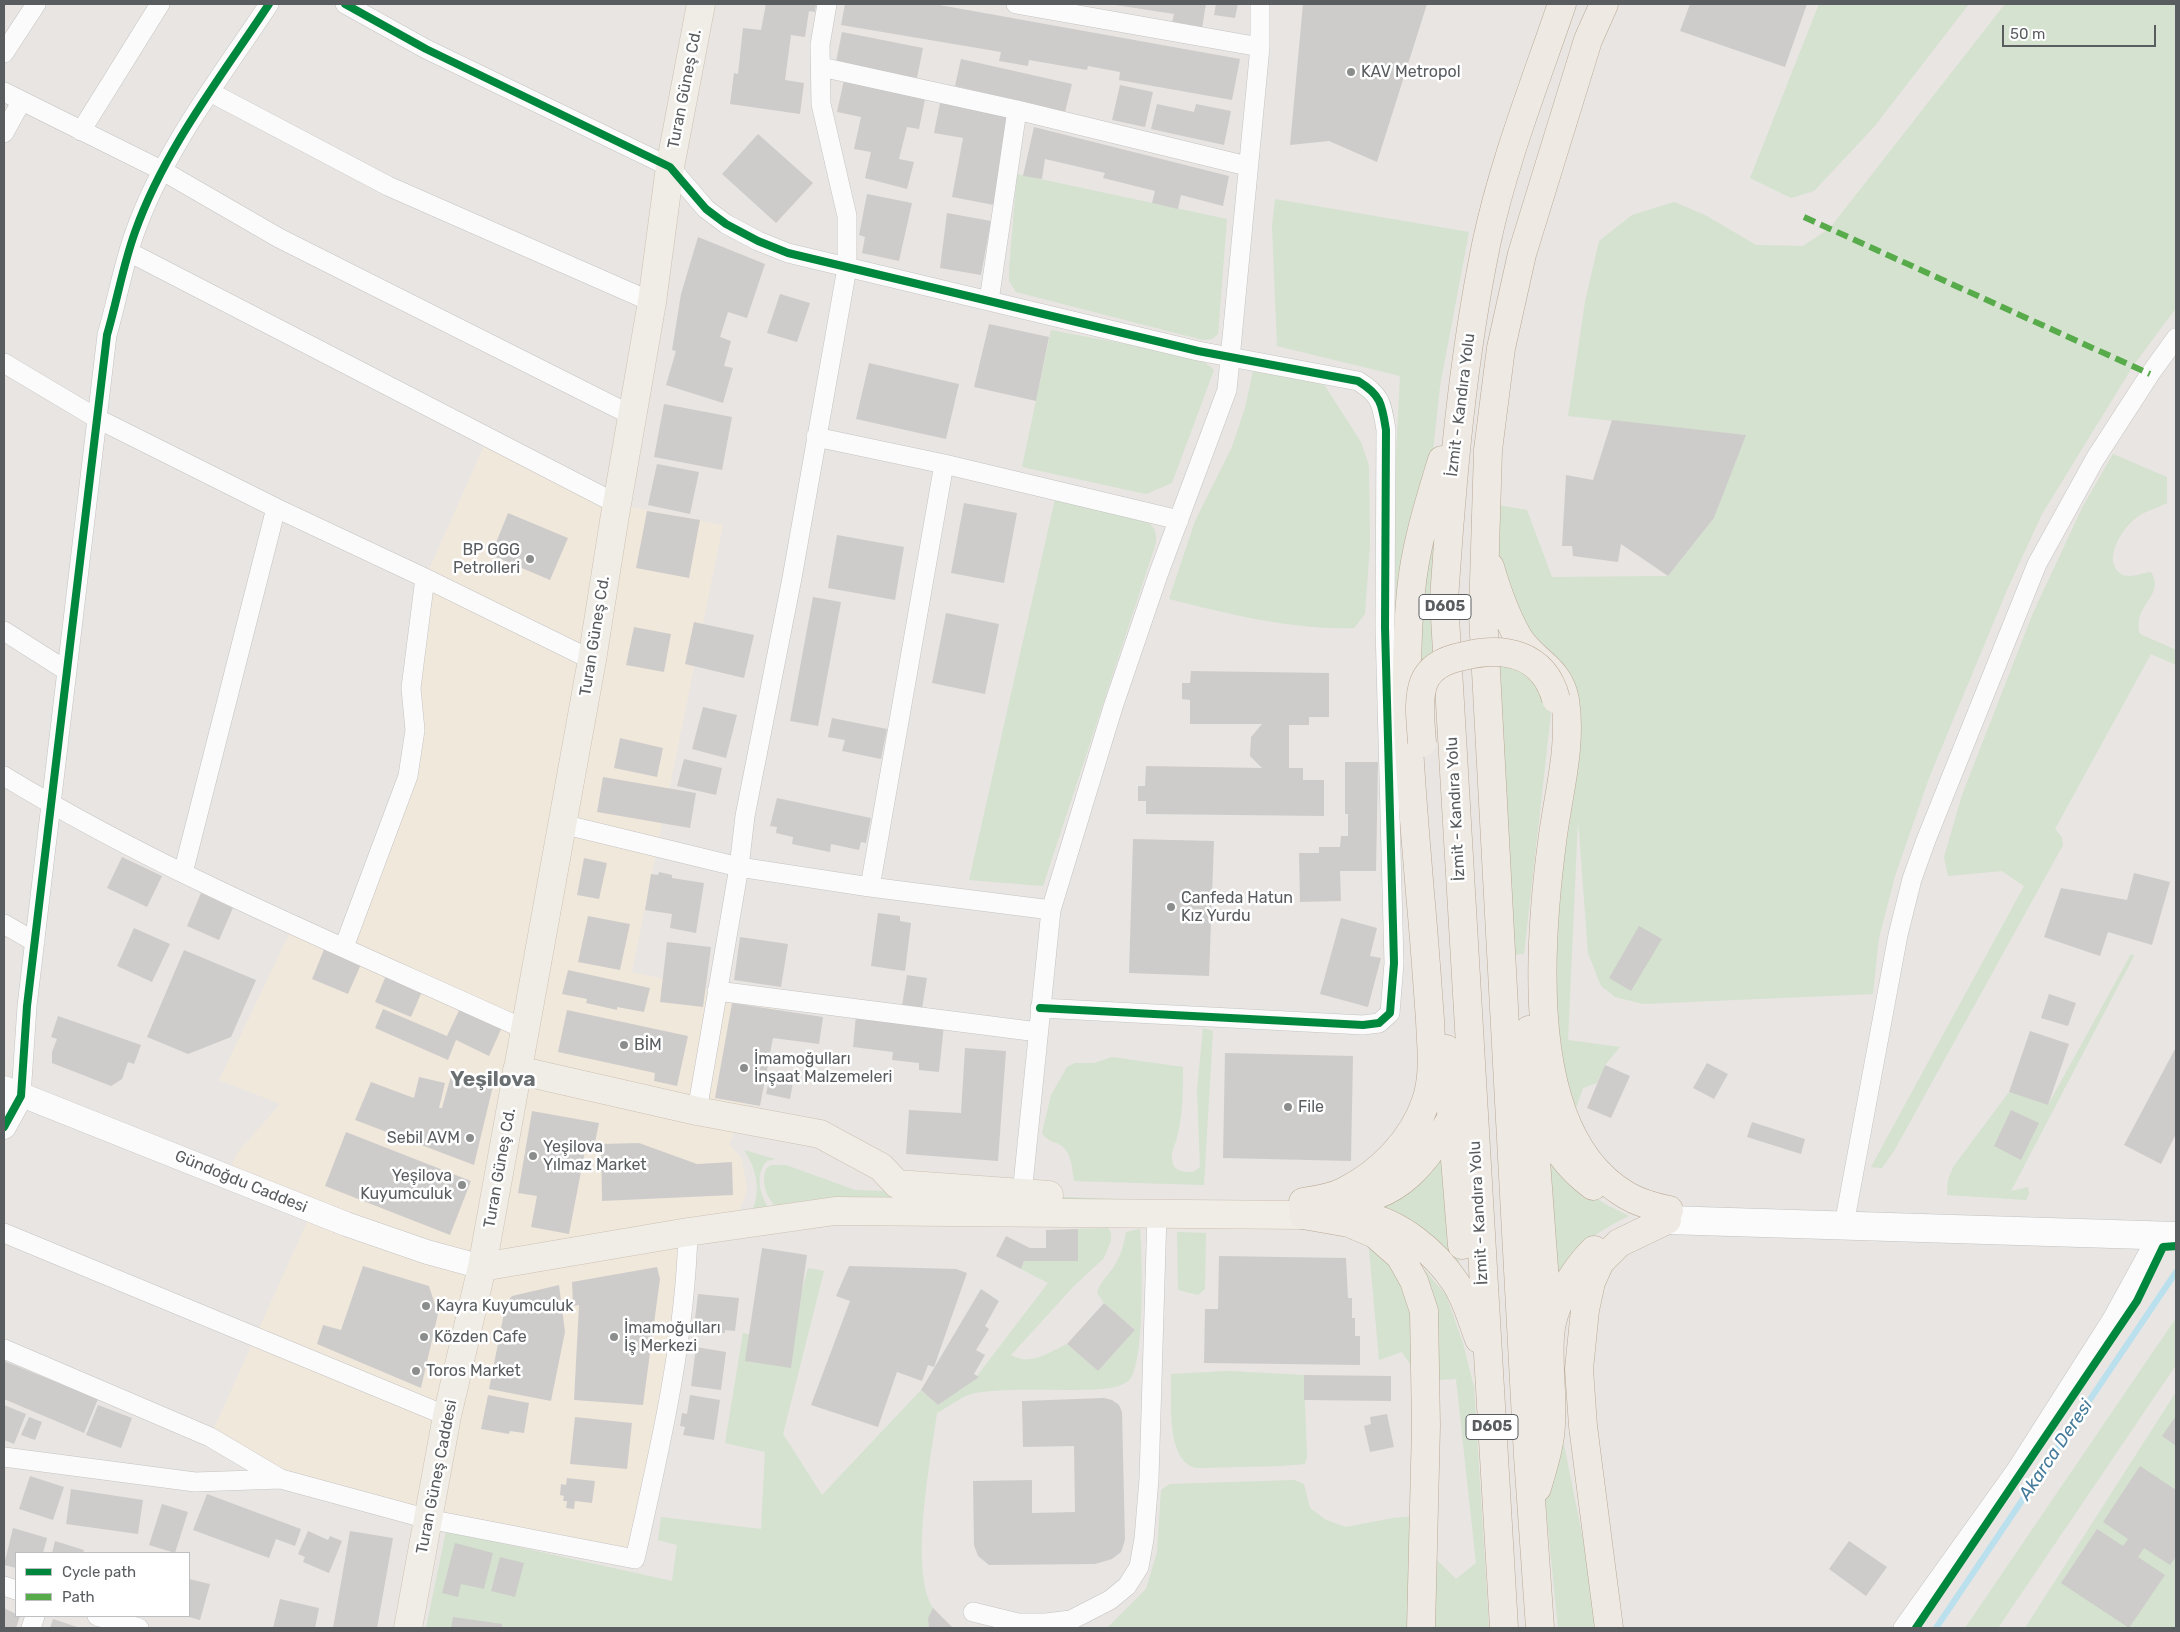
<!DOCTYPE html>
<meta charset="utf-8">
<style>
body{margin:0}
#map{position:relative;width:2180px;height:1632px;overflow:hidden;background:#e8e5e2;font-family:Rubik,sans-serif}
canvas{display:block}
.frame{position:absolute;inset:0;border:5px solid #595d5f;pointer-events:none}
.legend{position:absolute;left:15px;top:1552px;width:175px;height:65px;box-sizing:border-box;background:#fff;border:1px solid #bdbebf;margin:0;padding:6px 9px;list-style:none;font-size:15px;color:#595d5f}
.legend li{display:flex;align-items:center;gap:10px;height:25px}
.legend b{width:25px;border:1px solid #bdbebf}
.scale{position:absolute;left:2002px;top:25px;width:154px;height:22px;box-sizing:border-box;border:2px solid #595d5f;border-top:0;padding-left:6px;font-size:15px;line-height:18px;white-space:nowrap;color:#595d5f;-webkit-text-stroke:4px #fff;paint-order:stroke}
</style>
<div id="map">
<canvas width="2180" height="1632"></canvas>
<div class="frame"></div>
<ul class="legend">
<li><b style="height:6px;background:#00873e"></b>Cycle path</li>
<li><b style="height:6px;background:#58ab4b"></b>Path</li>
</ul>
<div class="scale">50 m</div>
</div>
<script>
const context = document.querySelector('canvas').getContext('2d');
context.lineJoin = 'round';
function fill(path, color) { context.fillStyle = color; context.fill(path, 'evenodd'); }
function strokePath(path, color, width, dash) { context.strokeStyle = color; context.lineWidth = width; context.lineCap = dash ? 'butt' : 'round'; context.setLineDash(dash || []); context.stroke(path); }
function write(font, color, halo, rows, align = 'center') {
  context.font = font + ' Rubik,sans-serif'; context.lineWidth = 5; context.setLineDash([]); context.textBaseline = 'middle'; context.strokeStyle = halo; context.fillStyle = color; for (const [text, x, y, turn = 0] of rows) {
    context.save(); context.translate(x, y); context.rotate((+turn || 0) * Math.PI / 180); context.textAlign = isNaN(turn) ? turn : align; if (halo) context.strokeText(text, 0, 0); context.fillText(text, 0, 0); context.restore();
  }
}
fill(new Path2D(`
 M488,437L617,504L723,525L632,972L717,991L781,998L777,1011L760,1106L747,1104L729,1144L742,1159L747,1187L745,1197L739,1210L730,1218L688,1232L635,1559L281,1479L210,1437L312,1211L226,1176L238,1152L280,1104L219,1080L294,924L343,947L408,776L425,578Z`), '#f1e8dc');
fill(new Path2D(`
 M1819,4H1969L1874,127L1814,191L1791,198L1750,178Z
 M2005,4H2176V308L2133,366L2042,514L2007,590L1929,778L1895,876L1879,938L1873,994L1643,1004L1615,997L1601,986L1588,953L1578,819L1568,1040L1620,1047L1605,1065L1597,1083L1583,1088L1573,1117L1602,1170L1616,1172V1183L1599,1169L1569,1116L1550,1057L1548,1041L1551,949L1570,721L1564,684L1558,673L1533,650L1522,635L1502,593L1488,544L1492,504L1527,510L1552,577L1668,576L1714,518L1745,435L1568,416L1585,302L1599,241L1632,215L1674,202L1705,215L1756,245L1803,246L1830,228Z
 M1017,174L1227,219L1218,334L1212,339L1203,340L1016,292L1009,281V270Z
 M1275,199L1469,232L1440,386L1431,469L1396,680L1395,473L1400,376L1277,346L1272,226Z
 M1051,330L1200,358L1214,370L1172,483L1146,494L1022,467Z
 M1253,371L1308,379L1325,386L1361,442L1369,466L1370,544L1365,614L1354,628C1291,630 1229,614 1169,599L1195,521L1232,447L1245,408Z
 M2113,454L2167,477V503C2158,508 2144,511 2136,518C2123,527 2101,561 2121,574C2129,579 2142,573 2151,572C2166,597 2132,603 2140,634L2176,650V665L2151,654L2055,829L2062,837L2063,845L1894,1151L1882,1168L1871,1167L2024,886L2002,871L1948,876L1944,857L1962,795L2033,613L2083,506Z
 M1055,499L1141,518C1153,525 1157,529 1156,543L1043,886L969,880Z
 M1441,499L1438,656L1414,687L1417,589Z
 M1493,656L1523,665L1548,700L1551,713L1524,954L1511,955Z
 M2131,954L2134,956L2011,1191L2028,1187L2029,1194L2026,1200L1947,1195L1948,1180L1953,1167L2009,1092L2048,1105Z
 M1203,1028L1213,1031L1204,1185L1074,1181C1072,1169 1072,1154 1062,1146C1054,1140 1050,1144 1042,1133L1051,1095L1067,1067L1075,1063H1094L1112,1057L1183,1067C1183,1092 1183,1117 1176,1141C1173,1149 1170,1155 1173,1164C1176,1172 1185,1172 1193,1172L1200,1167L1197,1090Z
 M1448,1142L1460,1274L1416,1232L776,1207C766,1196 761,1184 766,1169L771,1165H786L855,1190L1302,1205Z
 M1547,1149L1579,1186L1605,1204L1629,1216C1599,1230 1575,1247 1558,1276Z
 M744,1150L775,1159L767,1161C754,1174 760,1198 771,1211L749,1215C763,1195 757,1169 744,1150Z
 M1108,1228L1111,1232V1240L1104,1258L1074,1286L1011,1355C1030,1367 1049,1352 1067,1344L1098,1371L1135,1330L1104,1303L1097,1293C1100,1281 1110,1274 1116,1263C1122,1253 1124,1243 1126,1232L1140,1229C1142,1253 1146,1372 1127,1382C1112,1391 1092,1389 1075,1390C1042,1390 1008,1388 975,1393L965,1396L937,1413C931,1457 908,1574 934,1609C939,1616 947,1622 953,1628H426L446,1531L672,1581L677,1545L658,1540L661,1517L761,1529L765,1452L725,1443L743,1333L788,1343L808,1268L824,1271L783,1434L822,1495L921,1390L938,1405L978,1377L977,1376L1048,1283L1021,1269L1024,1261H1078V1229Z
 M1177,1232L1206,1233L1205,1289L1198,1295L1178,1290Z
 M1364,1237L1423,1268L1446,1295L1463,1343L1474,1387L1489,1628H1107L1146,1589L1157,1552L1161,1490L1170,1484L1294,1480L1304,1484L1310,1508L1326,1520L1346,1527L1393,1518L1430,1515L1418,1541L1456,1579L1476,1563L1456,1379L1421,1381L1402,1352L1379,1360L1369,1249Z
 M2176,1318V1365L1998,1628H1965Z
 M1228,1371L1304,1375L1307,1457L1305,1464L1282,1466L1197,1468C1165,1462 1172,1400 1171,1374Z
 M2176,1392V1628H2025Z
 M1564,1444L1598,1616L1597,1628H1558L1545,1498Z`), '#d4e2cf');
strokePath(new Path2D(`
 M1936,1628L2176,1272`), '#bae0ee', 6);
fill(new Path2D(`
 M766,4H816L815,12L809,11L805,37L791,35L785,80L804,83L800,114L730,104L734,73L738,74L743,28L761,30Z
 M845,4H934L1240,59L1232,100L1119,80L1120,72L1088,66L1087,70L1029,60L1028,66L999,61L1001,52L841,25Z
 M1109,4H1206L1202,28L1172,23L1174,14Z
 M1216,4H1238L1235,18L1214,15Z
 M1303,4H1427L1377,162L1329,141L1290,145Z
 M1690,4H1807L1785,67L1680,31Z
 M842,32L923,48L917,78L836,62Z
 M961,59L1072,84L1065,112L955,86Z
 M844,80L925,99L919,129L907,127L899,159L914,162L907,189L865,178L871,152L854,149L861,117L837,112Z
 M1120,85L1153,92L1145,127L1112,120Z
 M940,103L1011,117L994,205L952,197L963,138L934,133Z
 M1157,104L1194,112L1196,104L1231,111L1224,145L1151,129Z
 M1034,127L1229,176L1223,206L1181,195L1178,209L1152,203L1155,191L1103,178L1105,173L1045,159L1042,179L1023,176Z
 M758,134L813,183L776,223L722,174Z
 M867,194L912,203L899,261L862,253L865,237L859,235Z
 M947,213L991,221L981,275L940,268Z
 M698,237L765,264L747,318L728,312L720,337L731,341L724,366L733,368L723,403L666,385L676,351L672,350L681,294Z
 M780,294L810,303L797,342L767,333Z
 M989,324L1049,337L1036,401L974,387Z
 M869,363L959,384L946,439L856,419Z
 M664,404L732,417L722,470L654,457Z
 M1612,420L1746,435L1714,518L1668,576L1621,544L1618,562L1573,556L1572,546H1562L1566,475L1593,480Z
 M657,464L699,472L690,514L648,505Z
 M964,503L1017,513L1004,583L951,573Z
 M647,511L700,520L689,578L636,568Z
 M508,513L568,538L550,580L491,555Z
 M837,535L904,547L895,600L828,588Z
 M813,597L841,602L818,726L790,721Z
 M946,613L999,624L985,694L932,683Z
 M694,622L754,635L744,678L685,664Z
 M634,627L671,634L664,672L626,665Z
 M1191,671L1329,673V717H1309V725H1289V768H1303V780H1324V816L1146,814V801H1138V786H1145L1146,766L1262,768L1250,756L1251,737L1262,724H1190V700L1182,699V683H1190Z
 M703,707L737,715L726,758L692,749Z
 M832,718L887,729L881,759L842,751L845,740L828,737Z
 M620,738L663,748L657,777L614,768Z
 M684,759L722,768L716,795L677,786Z
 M1345,762H1378L1376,871H1340L1341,901L1300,902L1299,853H1319V847H1340L1341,836H1348V814H1345Z
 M603,777L696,793L690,828L597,812Z
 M777,798L871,818L866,843L861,842L859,850L831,844L830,852L792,844L793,837L776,833L777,827L770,826Z
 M1133,839L1214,841L1209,976L1129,973Z
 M122,857L162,876L147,907L107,888Z
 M584,858L607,863L599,899L577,895Z
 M659,872L672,875V878L704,883L696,933L670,928L672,914L645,910L651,874L658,875Z
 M2134,873L2170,882L2152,945L2108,932L2100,956L2044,937L2061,888L2127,900Z
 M201,893L233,908L219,940L187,926Z
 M878,913L900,916V921L911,923L905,971L871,966Z
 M588,916L630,924L620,970L578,962Z
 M1341,918L1377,928L1370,956L1381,958L1368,1007L1320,994Z
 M1639,926L1662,939L1631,991L1609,978Z
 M134,928L170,944L152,982L117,966Z
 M740,937L788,944L781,987L734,980Z
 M667,942L711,947L703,1007L660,1002Z
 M325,947L362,962L348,994L312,979Z
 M184,950L256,980L231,1037L188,1054L147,1037Z
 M568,970L650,988L644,1012L617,1007V1010L586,1003L587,999L562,994Z
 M387,973L423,989L411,1017L375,1002Z
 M907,975L927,978L922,1009L902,1006Z
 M2049,994L2076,1003L2068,1026L2041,1018Z
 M732,1003L823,1017L819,1044L773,1038L760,1106L715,1098Z
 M461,1006L503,1025L489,1056L456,1040L448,1060L375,1028L383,1009L447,1036Z
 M567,1010L688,1036L677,1086L654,1081L655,1073L558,1052Z
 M856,1015L944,1025L939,1072L919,1070V1063L892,1060L893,1052L853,1047Z
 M58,1016L141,1045L134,1064L128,1062L122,1079L111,1086L52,1063V1052L57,1039L51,1037Z
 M2030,1031L2069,1044L2048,1105L2009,1092Z
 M2176,1047V1134L2161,1164L2124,1145Z
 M965,1048L1006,1051L998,1161L906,1154L909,1110L961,1113Z
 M1225,1053L1353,1056L1351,1161L1223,1158Z
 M1707,1063L1728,1074L1714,1099L1693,1088Z
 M1605,1065L1630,1076L1611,1118L1587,1108Z
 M771,1072L794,1077L790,1099L766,1094Z
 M451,1076L493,1086L474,1165L355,1120L371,1082L414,1098L419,1077L445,1083L439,1108H442Z
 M2011,1110L2039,1123L2021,1160L1994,1146Z
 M532,1111L599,1123L593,1152L585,1151L569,1234L531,1227L537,1196L518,1193Z
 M1752,1122L1805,1139L1801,1154L1747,1137Z
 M346,1132L471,1181L450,1235L325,1186Z
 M639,1143L697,1164L732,1162L733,1195L602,1201L601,1144Z
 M1078,1229V1261H1024L1021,1269L996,1256L1006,1236L1030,1248H1046V1230Z
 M762,1248L807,1255L791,1368L745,1361Z
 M1219,1256L1346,1258L1348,1298H1352V1318H1355V1336H1360V1365L1204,1363L1205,1309H1218Z
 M363,1266L429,1286L438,1314L421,1388L317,1344L323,1325L341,1330Z
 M849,1266L956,1269L967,1273L934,1367L928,1365L922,1381L897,1372L878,1427L811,1405L850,1301L836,1296Z
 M657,1267L660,1279L643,1405L574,1400L579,1305L573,1306L572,1282Z
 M559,1285L565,1332L551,1401L489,1389L506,1303L512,1296Z
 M981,1289L999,1301L985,1326L989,1329L976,1350L985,1355L974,1374L979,1377L938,1405L921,1390Z
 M698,1294L739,1298L735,1331L725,1330V1333L702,1331L703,1327H694Z
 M1104,1303L1135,1330L1098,1371L1067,1344Z
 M696,1347L726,1352L721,1390L691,1386Z
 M4,1361L98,1399L84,1433L4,1399Z
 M1304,1375L1391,1376V1401L1304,1400Z
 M488,1395L529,1403L524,1433L510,1431L509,1434L481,1429Z
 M690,1395L720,1400L714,1440L683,1435L685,1427L680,1426L682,1413L687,1414Z
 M1104,1398L1112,1400L1119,1405L1122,1412L1125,1540L1121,1552L1112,1559L1095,1564L989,1565L978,1556L974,1545L973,1481L1032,1480V1513L1075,1512L1074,1446L1023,1447L1022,1401Z
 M4,1405L26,1414L14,1444L4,1440Z
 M98,1405L132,1418L121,1448L86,1435Z
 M1387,1414L1394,1447L1370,1452L1364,1426L1371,1424L1370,1417Z
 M2176,1416V1446L2162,1436Z
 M29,1417L42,1422L35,1440L21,1435Z
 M575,1417L632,1423L627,1469L570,1464Z
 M2140,1466L2176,1490V1557L2170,1565L2144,1548L2138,1557L2165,1575L2129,1628L2061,1583L2097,1529L2123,1546L2128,1539L2103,1522Z
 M30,1476L64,1487L53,1520L19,1509Z
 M567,1478L595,1481L592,1503L575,1501L574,1509L566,1508L567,1501H563L564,1496L560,1495L561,1484L566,1485Z
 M71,1489L143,1500L138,1534L66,1524Z
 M207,1494L301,1529L295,1546L276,1539L269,1558L193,1530Z
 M162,1504L188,1512L175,1553L149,1545Z
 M13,1528L47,1538L43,1553H16V1568L4,1565Z
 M308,1531L328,1540L330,1536L342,1541L329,1573L303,1562L305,1557L298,1554Z
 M350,1531L393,1538L377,1628H333Z
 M55,1541L84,1550L83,1553H52Z
 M1849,1541L1887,1567L1866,1596L1829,1569Z
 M455,1543L493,1553L484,1589L461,1584L458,1597L442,1593Z
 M500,1557L524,1563L515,1597L491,1591Z
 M189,1579L210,1584L200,1620L185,1616H189Z
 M280,1599L319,1608L315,1628H273Z
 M4,1608L20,1616L16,1628H4Z
 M933,1608L953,1628H929L928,1618Z
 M453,1617L502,1624V1628H451Z
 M53,1619L80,1628H50Z`), '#cecccb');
const minor = new Path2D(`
 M345,4L426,49L670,167L706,209L726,224L758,241L788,253L1198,351L1358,381C1381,395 1382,404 1386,430L1385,627L1394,963L1390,1013L1379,1023L1363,1025L1040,1008
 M1016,4L1260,47
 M4,53L36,4
 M821,67L1017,110L1247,166
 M4,92L163,171L279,238L633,416
 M210,92L388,186L652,302
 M81,131L160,4
 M4,133L21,102
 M129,252L617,504
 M989,301L1017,110
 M4,363L98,419L276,508L425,578L592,660
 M816,437L944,464
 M4,631L67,671
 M4,776C169,876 349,949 524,1029
 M562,824L739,867L870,887L1051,910
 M183,873L276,508
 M870,887L944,464L1179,520
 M4,924L35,942
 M344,947L408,776L415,730L411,688L425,578
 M717,991L1038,1032
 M21,1096L27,1006L107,335C117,301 123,265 135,232C165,148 221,77 269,4
 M697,1111L739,867L745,816L792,578L847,268V216L821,104L820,45L827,4
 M1022,1194L1051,910L1113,707L1158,575L1227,390L1260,47V4
 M1846,1214L1898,935L1912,879L1926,840L2037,564L2095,459L2150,374L2176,338
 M4,1233L447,1416
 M4,1349L210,1437L281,1479L428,1519L635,1559C659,1452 685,1343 688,1232
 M4,1457L195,1482L281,1479
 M4,1586L16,1590
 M973,1612L1018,1623H1046L1071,1620L1110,1600L1127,1586L1139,1567L1144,1539L1149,1479L1157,1214
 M97,1616L139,1628
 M31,1628L35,1616
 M1903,1628L2016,1470L2112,1319L2158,1235`);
const tertiary = new Path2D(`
 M4,1088L346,1224L427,1252L482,1267
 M4,1127L21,1096`);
const secondary = new Path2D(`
 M1667,1220L2176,1236`);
const primary = new Path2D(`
 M517,1070L697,1111L820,1134L881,1167L897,1184L1049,1195
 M482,1267L688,1232L835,1211L1303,1215
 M408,1628L447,1416L482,1267L592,660L614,521L652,302L670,167L701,4`);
const trunk = new Path2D(`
 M1490,567C1497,591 1506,616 1518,637C1533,662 1559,667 1565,700C1572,744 1559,791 1553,835C1539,938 1521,1133 1626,1195C1639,1203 1654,1207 1669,1210
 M1529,1030L1531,1094L1549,1335
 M1446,1049L1462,1245
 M1538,1111C1549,1141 1567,1167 1593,1186
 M1342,1201C1399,1200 1426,1161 1452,1117
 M1303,1202C1316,1200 1331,1198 1343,1192C1380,1174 1413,1140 1426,1101C1435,1074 1431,1047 1430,1020C1427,978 1424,935 1420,893C1412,792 1401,693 1411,591C1415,547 1429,503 1442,460
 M1303,1215L1349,1223L1375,1234L1400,1256L1414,1281L1424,1311L1426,1426L1421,1628
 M1364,1216C1400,1223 1435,1252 1455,1282C1466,1298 1472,1321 1479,1339
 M1537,1488C1543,1467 1550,1446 1551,1425C1553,1396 1548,1366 1550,1337C1551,1307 1573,1271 1594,1250
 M1504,1628L1444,600C1452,480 1462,362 1486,245C1503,163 1535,83 1562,4
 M1540,1628L1528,1456L1483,615L1488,450L1501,348L1522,254L1588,40L1604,4
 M1609,1628L1583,1426L1579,1369L1585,1310L1591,1282L1600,1262L1619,1243L1667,1220`);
strokePath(minor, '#c4c3c2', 20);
strokePath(tertiary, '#c4c3c2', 25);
strokePath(secondary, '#c2c2c2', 29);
strokePath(primary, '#cdc1b3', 29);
strokePath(trunk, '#baa895', 29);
strokePath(minor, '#fcfbfb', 19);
strokePath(tertiary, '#fcfbfb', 24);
strokePath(secondary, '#fcfbfb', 28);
strokePath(primary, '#f0ede6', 28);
strokePath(trunk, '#eeeae3', 28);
const trunkBridge = new Path2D(`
 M1422,743C1421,724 1417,701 1424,682C1431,665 1448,659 1464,656C1505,646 1544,654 1556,699`);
strokePath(trunkBridge, '#baa895', 29, []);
strokePath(trunkBridge, '#eeeae3', 28);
strokePath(new Path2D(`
 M1804,217L2150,374`), '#58ab4b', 6, [12, 6]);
strokePath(new Path2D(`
 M345,4L426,49L670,167L706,209L726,224L758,241L788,253L1198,351L1358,381C1381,395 1382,404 1386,430L1385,627L1394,963L1390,1013L1379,1023L1363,1025L1040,1008
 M4,1127L21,1096L27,1006L107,335C117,301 123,265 135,232C165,148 221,77 269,4
 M1916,1628L2137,1301L2163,1247L2176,1246`), '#00873e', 8);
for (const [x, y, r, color] of [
 [1351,72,5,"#8b8d8d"],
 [530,559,5,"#8b8d8d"],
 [1171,907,5,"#8b8d8d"],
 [624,1045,5,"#8b8d8d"],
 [744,1068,5,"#8b8d8d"],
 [1288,1107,5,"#8b8d8d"],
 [470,1138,5,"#8b8d8d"],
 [533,1156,5,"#8b8d8d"],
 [462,1185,5,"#8b8d8d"],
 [426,1306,5,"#8b8d8d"],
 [424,1337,5,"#8b8d8d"],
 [614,1337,5,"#8b8d8d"],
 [416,1371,5,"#8b8d8d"]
]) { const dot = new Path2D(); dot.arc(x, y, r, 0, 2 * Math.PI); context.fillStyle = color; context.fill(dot); strokePath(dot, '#fff', 2); }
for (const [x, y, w] of [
 [1445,607,52],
 [1492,1427,52]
]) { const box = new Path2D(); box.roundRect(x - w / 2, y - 12.5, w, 25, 4); context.fillStyle = '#fff'; context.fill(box); strokePath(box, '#595d5f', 1); }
write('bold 15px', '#595d5f', null, [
 ["D605",1445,607],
 ["D605",1492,1427]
]);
write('16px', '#595d5f', '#fff', [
 ["KAV Metropol",1361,72],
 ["BP GGG",520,550,"right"],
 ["Petrolleri",520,568,"right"],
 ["Canfeda Hatun",1181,898],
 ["Kız Yurdu",1181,916],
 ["BİM",634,1045],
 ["İmamoğulları",754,1059],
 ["İnşaat Malzemeleri",754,1077],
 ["File",1298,1107],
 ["Sebil AVM",460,1138,"right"],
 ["Yeşilova",543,1147],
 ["Yılmaz Market",543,1165],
 ["Yeşilova",452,1176,"right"],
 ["Kuyumculuk",452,1194,"right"],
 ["Kayra Kuyumculuk",436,1306],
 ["İmamoğulları",624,1328],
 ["İş Merkezi",624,1346],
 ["Közden Cafe",434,1337],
 ["Toros Market",426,1371]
], 'left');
write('16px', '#595d5f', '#fff', [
 ["Turan Güneş Cd.",685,89,-79],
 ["İzmit - Kandıra Yolu",1461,405,-83],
 ["Turan Güneş Cd.",595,636,-81],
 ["İzmit - Kandıra Yolu",1456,809,-93],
 ["Turan Güneş Cd.",500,1168,-80],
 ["Gündoğdu Caddesi",241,1182,22],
 ["İzmit - Kandıra Yolu",1479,1213,-93],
 ["Turan Güneş Caddesi",437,1477,-79]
]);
write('italic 18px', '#457b9a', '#fff', [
 ["Akarca Deresi",2056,1450,-56]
]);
write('bold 21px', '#6a6f71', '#fff', [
 ["Yeşilova",493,1080]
]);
</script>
